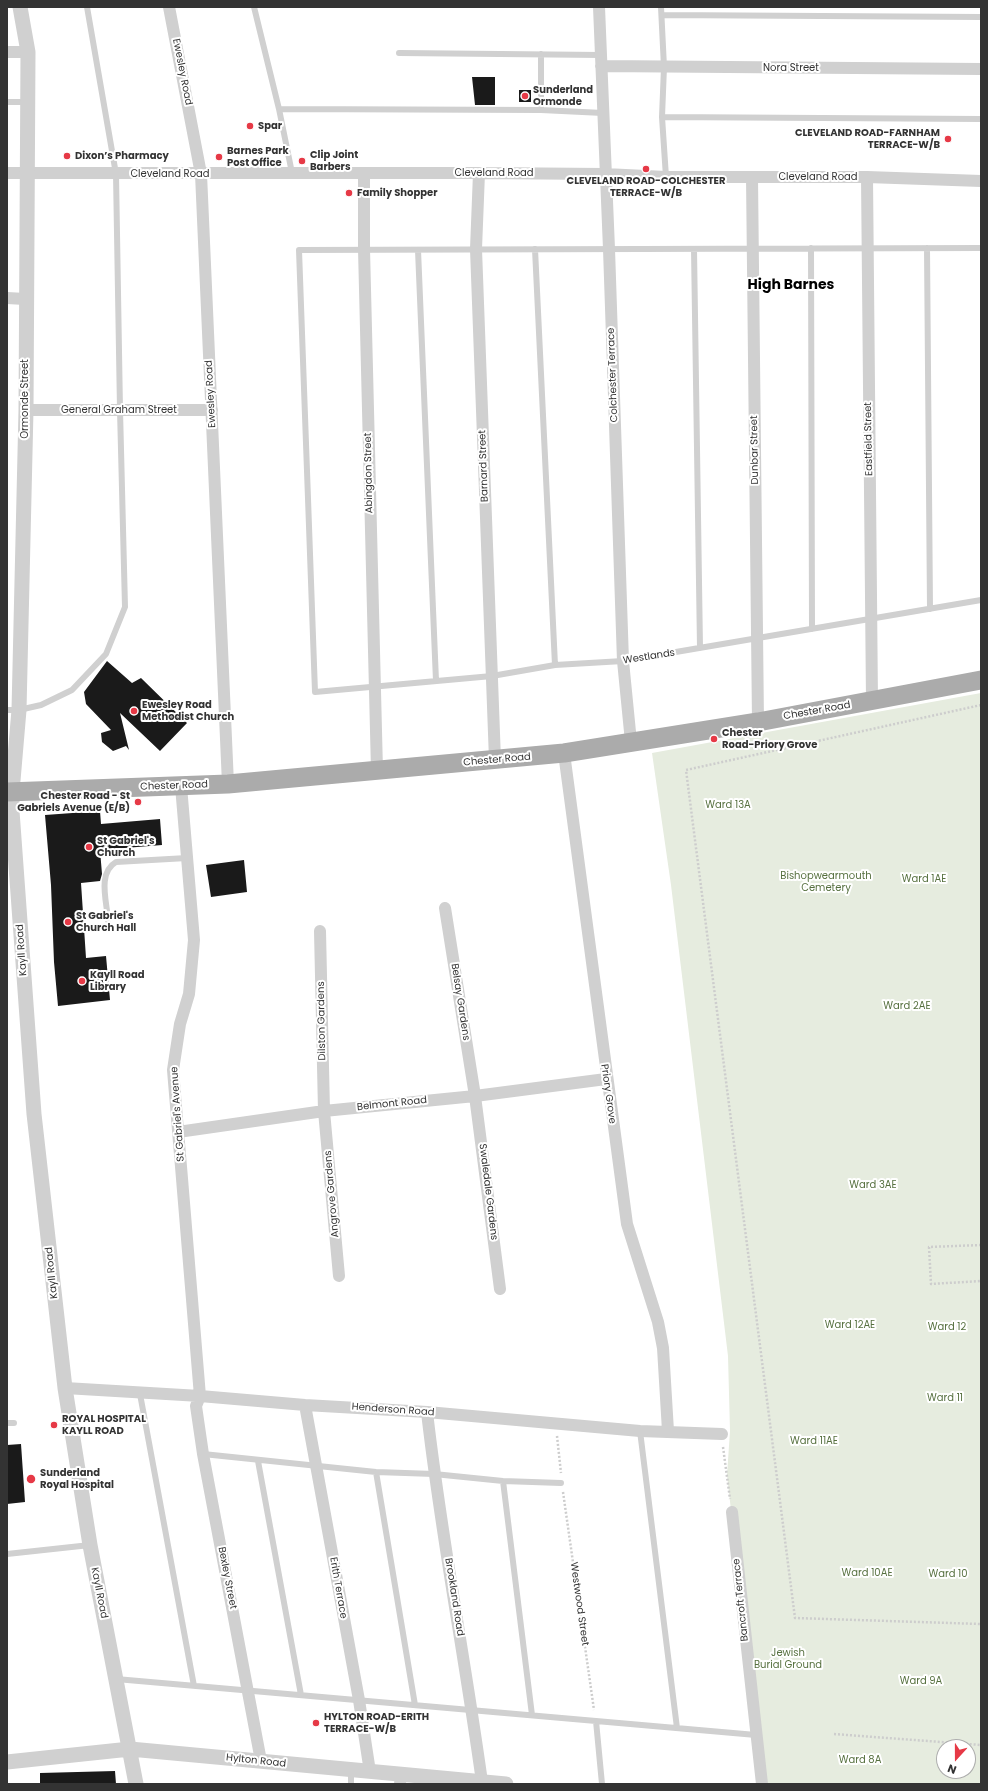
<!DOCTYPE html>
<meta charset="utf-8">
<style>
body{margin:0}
#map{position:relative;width:988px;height:1791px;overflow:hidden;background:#fff;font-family:Poppins,sans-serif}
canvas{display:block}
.frame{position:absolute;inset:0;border:8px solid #333;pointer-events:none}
.north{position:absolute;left:936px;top:1739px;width:40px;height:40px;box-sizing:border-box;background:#fff;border:1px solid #adadad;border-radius:50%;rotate:201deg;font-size:11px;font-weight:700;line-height:16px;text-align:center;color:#333}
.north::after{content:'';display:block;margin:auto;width:14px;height:18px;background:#e63946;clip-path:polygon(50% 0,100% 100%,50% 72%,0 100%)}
</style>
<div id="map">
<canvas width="988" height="1791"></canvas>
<div class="frame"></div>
<div class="north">N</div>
</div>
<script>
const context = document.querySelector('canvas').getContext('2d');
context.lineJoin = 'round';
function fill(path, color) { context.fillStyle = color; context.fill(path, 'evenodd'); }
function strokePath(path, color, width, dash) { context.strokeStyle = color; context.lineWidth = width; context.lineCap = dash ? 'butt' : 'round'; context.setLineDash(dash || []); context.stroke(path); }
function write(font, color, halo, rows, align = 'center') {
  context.font = font + ' Poppins,sans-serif'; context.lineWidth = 4; context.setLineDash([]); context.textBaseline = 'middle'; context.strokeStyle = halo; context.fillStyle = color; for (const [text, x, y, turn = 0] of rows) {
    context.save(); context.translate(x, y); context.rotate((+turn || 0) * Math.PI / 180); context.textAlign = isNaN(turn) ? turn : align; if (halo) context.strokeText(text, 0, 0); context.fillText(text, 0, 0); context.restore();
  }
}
fill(new Path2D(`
 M981,693V1784H762L727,1475L730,1431L728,1356L671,885L652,753ZM944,1747H968V1771H944Z`), '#e6ecdf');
fill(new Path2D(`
 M472,77H495V105H475Z
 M519,90H531V102H519Z
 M107,661L132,683L141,678L187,723L160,751L120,713L129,750L126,746L113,751L102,742L101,733L111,730L86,704L84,692Z
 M100,811L101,824L160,819L162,845L100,850L102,874L100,881L81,883L86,958L106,956L110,1000L58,1006L54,962L51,885L45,815Z
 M244,860L247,892L211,897L206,865Z
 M21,1444L25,1502L7,1504V1445Z
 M115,1771L116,1784H40V1773Z`), '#1a1a1a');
strokePath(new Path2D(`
 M981,705L686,770L795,1618L981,1624
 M981,1245L929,1247L931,1284L981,1281
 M557,1436L561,1473
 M723,1447L730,1499
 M563,1492L594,1710
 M834,1734L981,1745`), '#cdcdcd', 2.5, [2, 2]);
strokePath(new Path2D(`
 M254,7L279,109L292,173
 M661,7L664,67L662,117L666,177
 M662,15L981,17
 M399,53L601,55
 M7,102H27
 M279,109L541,110L603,113
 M541,110V54
 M662,117L981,119
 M811,248L812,629
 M927,248L930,609
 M981,248L299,250L315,692L492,676L555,665L623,661L981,600
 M535,249L555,665
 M694,249L700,648
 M418,250L436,681
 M7,710H19L41,705L72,690L106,654L125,607L120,410L116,174L87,7
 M108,920C107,902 97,873 116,862L187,858
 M140,1394L194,1686
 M7,1423H14
 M640,1431L677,1728
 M203,1454L376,1472L434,1474L503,1481L561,1483
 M258,1461L301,1695
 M376,1472L415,1705
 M503,1481L532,1715
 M7,1554L90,1545
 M116,1679L756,1735
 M596,1721L602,1784
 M351,1784V1770`), '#d0d0d0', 6);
strokePath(new Path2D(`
 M169,7L201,174L228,784
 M599,7L609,249L623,661L631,742
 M7,52H28
 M601,66L981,69
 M7,173H479L605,174L666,177H867L981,181
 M479,173L476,249L495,760
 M364,174V249L377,771
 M752,177L758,722
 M867,177L872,701
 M7,298L25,299
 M26,410H212
 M564,753L627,1224L658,1322L663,1348L668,1431
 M181,786L194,940L189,994L180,1024L173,1070L200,1396L196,1406L203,1454L261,1761
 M445,908L475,1096L500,1289
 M320,931L324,1111L339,1276
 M178,1132L324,1111L475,1096L606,1079
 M65,1388L200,1396L305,1405L427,1412L640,1431L722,1434
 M305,1405L359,1700L370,1772
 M427,1412C441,1536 465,1658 482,1782
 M732,1512L762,1784
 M400,1784L401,1774`), '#d0d0d0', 12);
strokePath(new Path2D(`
 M20,7L28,52L26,410L19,710L12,792V811L34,1114L65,1388L90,1545L136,1784
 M7,1762L130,1749L506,1784`), '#d0d0d0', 15);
strokePath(new Path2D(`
 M7,792L228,784L564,753L758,722L981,680`), '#ababab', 19);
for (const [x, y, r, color] of [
 [525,96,4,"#e63946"],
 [250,126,4,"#e63946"],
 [948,139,4,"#e63946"],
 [67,156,4,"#e63946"],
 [219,157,4,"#e63946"],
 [302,161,4,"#e63946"],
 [646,169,4,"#e63946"],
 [349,193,4,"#e63946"],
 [134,711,4,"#e63946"],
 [714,739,4,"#e63946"],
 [138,802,4,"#e63946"],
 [89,847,4,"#e63946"],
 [68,922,4,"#e63946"],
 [82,981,4,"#e63946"],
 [54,1425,4,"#e63946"],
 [31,1479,5,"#e63946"],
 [316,1723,4,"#e63946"]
]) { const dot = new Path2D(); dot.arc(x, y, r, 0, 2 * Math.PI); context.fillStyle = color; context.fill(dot); strokePath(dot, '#fff', 1.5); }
write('10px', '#333', '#fff', [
 ["Nora Street",791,68],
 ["Ewesley Road",182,72,79],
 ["Cleveland Road",494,173],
 ["Cleveland Road",170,174],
 ["Cleveland Road",818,177],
 ["Colchester Terrace",613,375,-92],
 ["Ewesley Road",211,394,-93],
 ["Ormonde Street",25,399,-90],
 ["General Graham Street",119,410],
 ["Eastfield Street",869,439,-91],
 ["Dunbar Street",755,450,-91],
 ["Barnard Street",484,466,-92],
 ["Abingdon Street",369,473,-91],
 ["Westlands",649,657,-9],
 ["Chester Road",817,711,-10],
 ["Chester Road",497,760,-5],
 ["Chester Road",174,786,-2],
 ["Kayll Road",22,950,-94],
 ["Belsay Gardens",460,1002,81],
 ["Dilston Gardens",322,1021,-91],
 ["Priory Grove",608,1094,82],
 ["Belmont Road",392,1104,-6],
 ["St Gabriel's Avenue",178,1114,-94],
 ["Swaledale Gardens",488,1192,83],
 ["Angrove Gardens",332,1194,-95],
 ["Kayll Road",52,1273,-96],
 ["Henderson Road",393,1410,4],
 ["Bexley Street",227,1578,79],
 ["Erith Terrace",338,1588,80],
 ["Kayll Road",99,1593,79],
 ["Brookland Road",454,1597,81],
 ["Bancroft Terrace",741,1600,-96],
 ["Westwood Street",579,1604,82],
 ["Hylton Road",256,1761,6]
]);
write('bold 10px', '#333', '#fff', [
 ["Sunderland",533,90],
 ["Ormonde",533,102],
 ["Spar",258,126],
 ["CLEVELAND ROAD-FARNHAM",940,133,"right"],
 ["TERRACE-W/B",940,145,"right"],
 ["Barnes Park",227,151],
 ["Post Office",227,163],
 ["Clip Joint",310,155],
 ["Barbers",310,167],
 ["Dixon’s Pharmacy",75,156],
 ["CLEVELAND ROAD-COLCHESTER",646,181,"center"],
 ["TERRACE-W/B",646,193,"center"],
 ["Family Shopper",357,193],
 ["Ewesley Road",142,705],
 ["Methodist Church",142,717],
 ["Chester",722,733],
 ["Road-Priory Grove",722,745],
 ["Chester Road - St",130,796,"right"],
 ["Gabriels Avenue (E/B)",130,808,"right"],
 ["St Gabriel's",97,841],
 ["Church",97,853],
 ["St Gabriel's",76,916],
 ["Church Hall",76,928],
 ["Kayll Road",90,975],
 ["Library",90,987],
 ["ROYAL HOSPITAL",62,1419],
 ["KAYLL ROAD",62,1431],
 ["Sunderland",40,1473],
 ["Royal Hospital",40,1485],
 ["HYLTON ROAD-ERITH",324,1717],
 ["TERRACE-W/B",324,1729]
], 'left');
write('10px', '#56703f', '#fff', [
 ["Ward 13A",728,805],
 ["Bishopwearmouth",826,876],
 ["Cemetery",826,888],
 ["Ward 1AE",924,879],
 ["Ward 2AE",907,1006],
 ["Ward 3AE",873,1185],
 ["Ward 12AE",850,1325],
 ["Ward 12",947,1327],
 ["Ward 11",945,1398],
 ["Ward 11AE",814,1441],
 ["Ward 10AE",867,1573],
 ["Ward 10",948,1574],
 ["Jewish",788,1653],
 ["Burial Ground",788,1665],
 ["Ward 9A",921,1681],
 ["Ward 8A",860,1760]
]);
write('bold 14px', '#000', '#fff', [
 ["High Barnes",791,285]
]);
</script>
